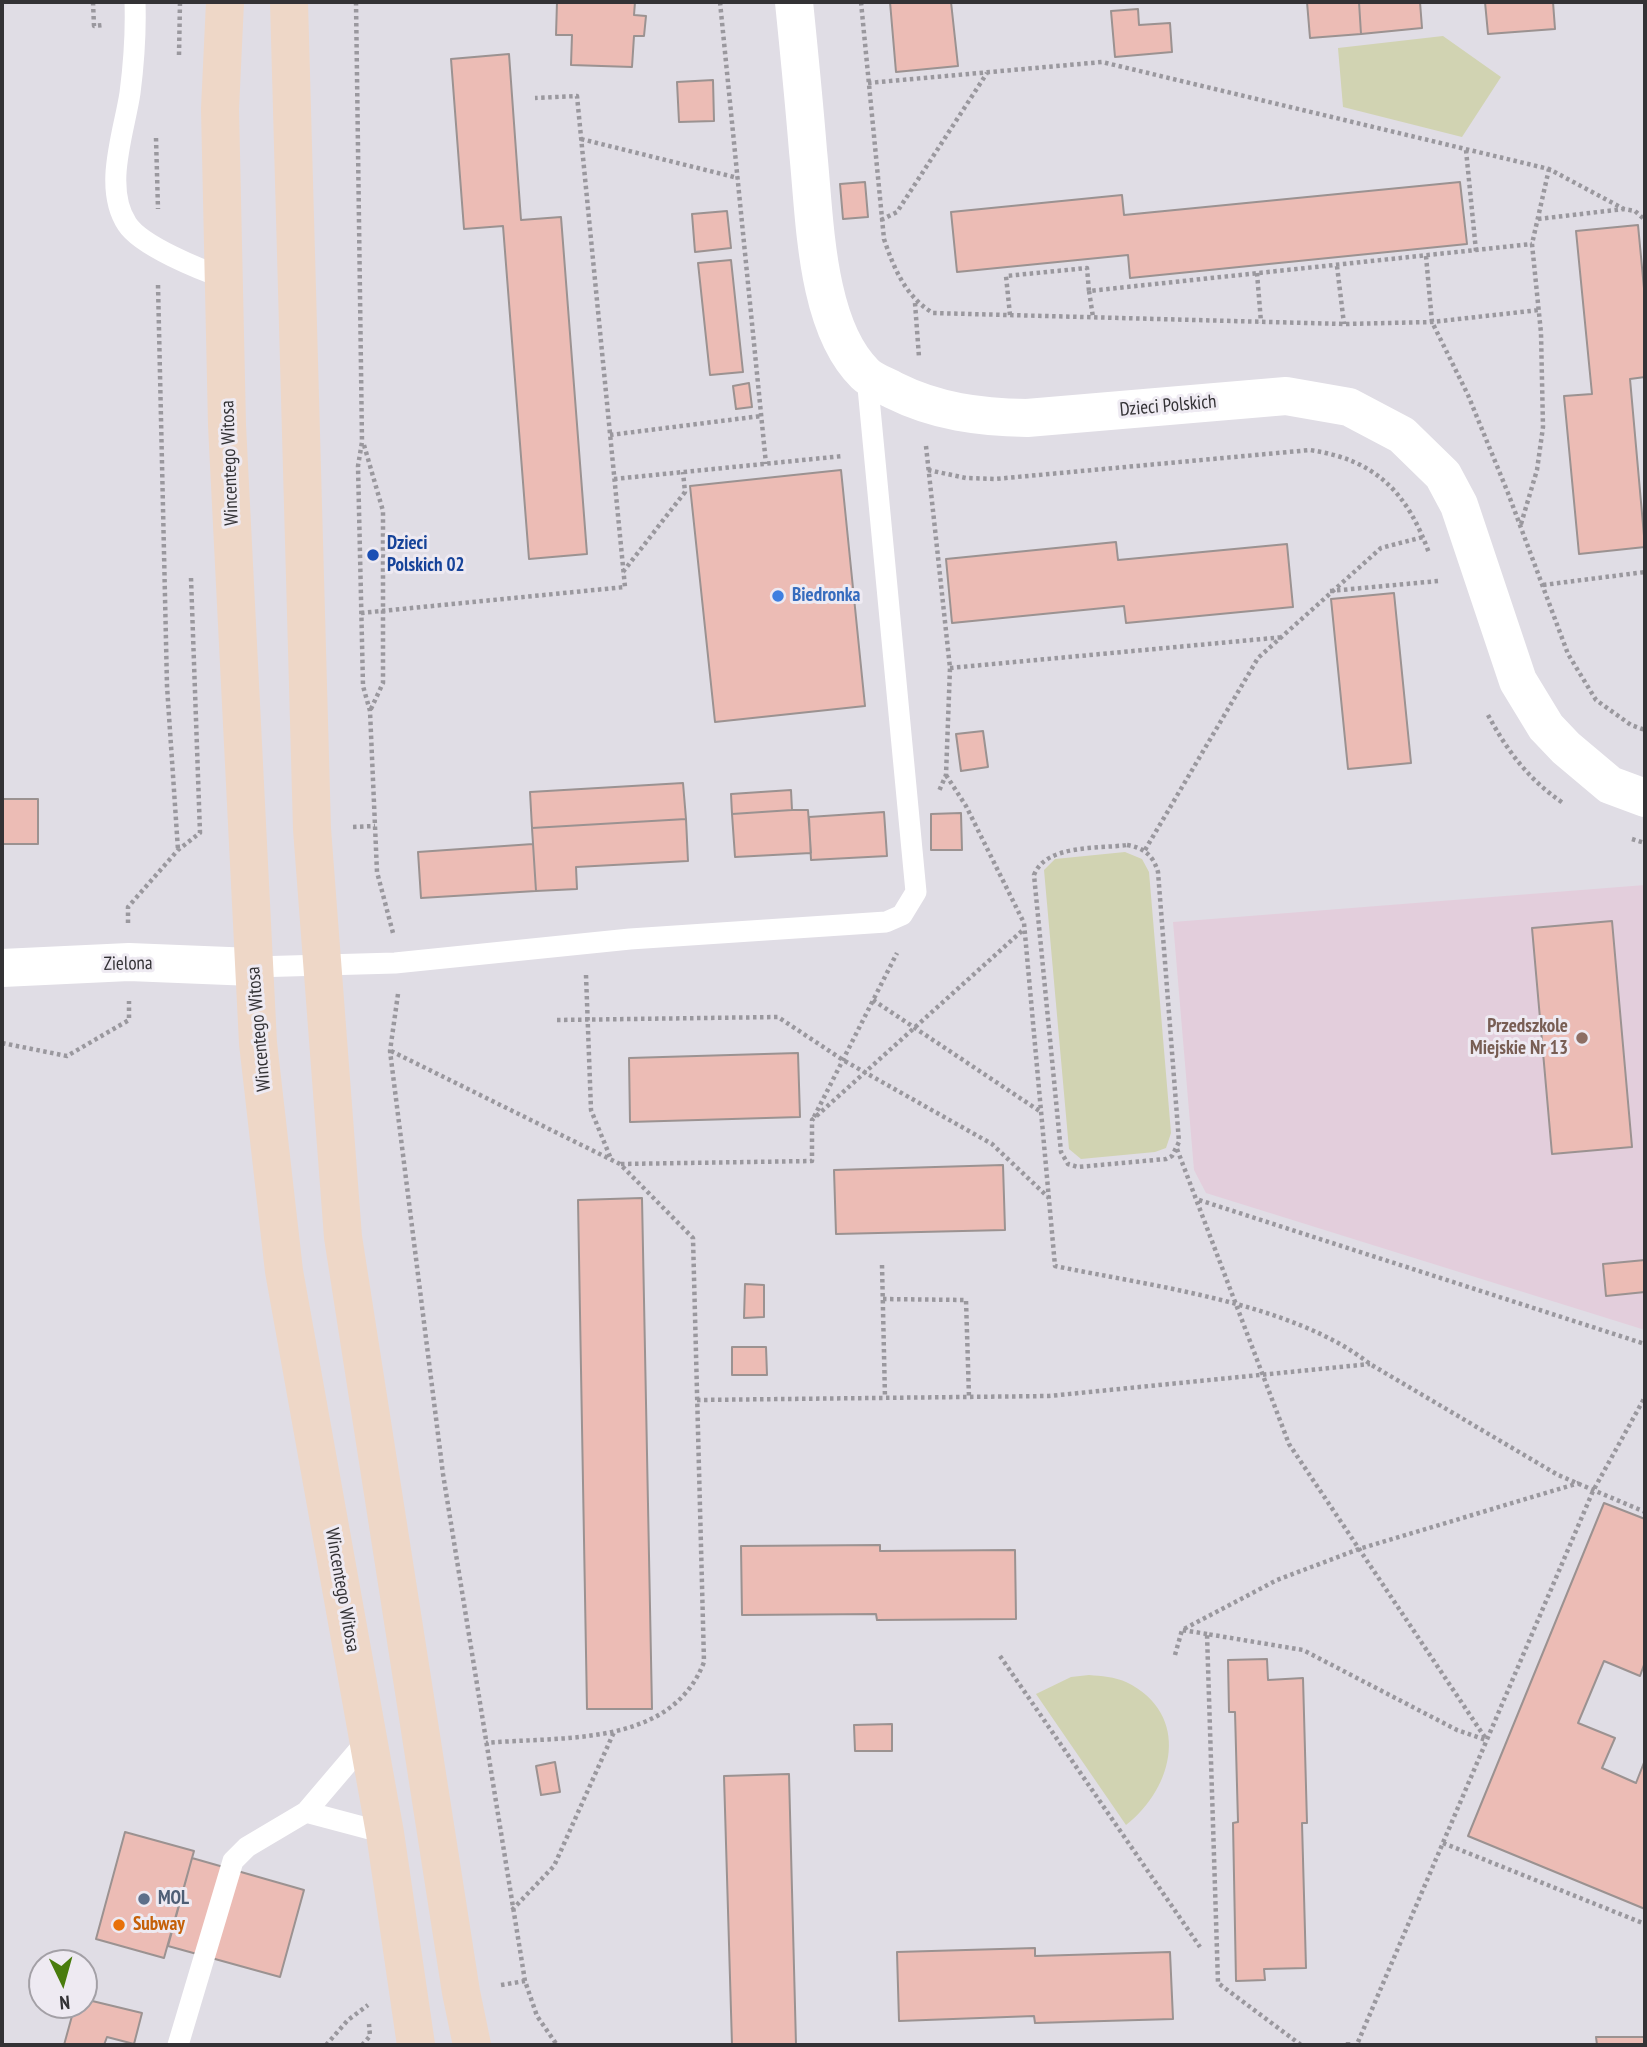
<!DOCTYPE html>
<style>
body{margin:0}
#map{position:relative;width:1647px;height:2047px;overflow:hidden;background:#e0dde5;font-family:"PT Sans Narrow",sans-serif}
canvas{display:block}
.frame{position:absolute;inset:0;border:4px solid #333235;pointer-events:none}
.north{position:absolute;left:28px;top:1949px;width:70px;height:70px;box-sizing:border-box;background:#eeeaf2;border:2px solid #a3a0a6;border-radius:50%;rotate:175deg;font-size:19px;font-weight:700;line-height:28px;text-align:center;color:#333235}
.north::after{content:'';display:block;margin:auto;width:24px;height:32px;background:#497c0d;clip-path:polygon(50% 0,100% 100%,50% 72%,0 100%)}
</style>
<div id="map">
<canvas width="1647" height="2047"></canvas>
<div class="frame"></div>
<div class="north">N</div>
</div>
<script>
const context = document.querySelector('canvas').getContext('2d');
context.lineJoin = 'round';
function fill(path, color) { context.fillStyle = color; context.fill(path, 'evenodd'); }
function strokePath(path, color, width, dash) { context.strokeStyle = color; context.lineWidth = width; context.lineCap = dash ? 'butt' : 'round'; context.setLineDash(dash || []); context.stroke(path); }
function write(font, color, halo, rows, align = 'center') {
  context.font = font + ' "PT Sans Narrow",sans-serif'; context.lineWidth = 6; context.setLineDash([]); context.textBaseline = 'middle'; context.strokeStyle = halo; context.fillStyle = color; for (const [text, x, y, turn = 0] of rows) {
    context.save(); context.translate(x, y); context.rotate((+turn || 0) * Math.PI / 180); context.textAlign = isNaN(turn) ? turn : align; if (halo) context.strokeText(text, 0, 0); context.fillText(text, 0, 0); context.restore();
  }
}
fill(new Path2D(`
 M1645,885V1330L1206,1193L1194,1170L1173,922Z`), '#e3cedc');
fill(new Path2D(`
 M1443,36L1501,77L1462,137L1343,107L1338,48Z
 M1125,852L1142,859L1149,872L1171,1133L1166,1148L1155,1152L1081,1159L1069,1149L1044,870L1055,859Z
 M1089,1675C1101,1676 1115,1677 1126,1682C1192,1714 1174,1788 1126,1825L1036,1694L1071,1677Z`), '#d1d3b2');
const building = new Path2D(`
 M557,2H635L634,15L646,16L644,36H634L632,67L571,65L572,35H556Z
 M890,2H951L958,66L896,72Z
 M1307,2H1359L1361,34L1310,38Z
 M1359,2H1420L1422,28L1361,34Z
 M1485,2H1553L1555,29L1488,34Z
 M1138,9L1139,25L1170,23L1172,52L1115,57L1111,11Z
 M509,54L521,220L561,217L587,554L529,559L503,226L464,229L451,59Z
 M713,80L714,121L679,122L677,82Z
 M865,182L868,217L843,219L840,184Z
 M1460,182L1467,244L1130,278L1128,255L957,272L951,212L1122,195L1124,215Z
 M727,211L731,248L695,252L692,214Z
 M1638,225L1645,299V377L1630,379L1645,547L1579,554L1564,396L1592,394L1576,231Z
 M731,260L743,372L710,375L698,263Z
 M749,383L752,407L736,409L733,386Z
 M841,470L865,706L715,722L690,486Z
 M1116,542L1118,560L1287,544L1293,607L1126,623L1124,606L952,623L946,559Z
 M1394,593L1411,763L1348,769L1331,599Z
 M983,731L988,767L961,771L956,734Z
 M683,783L686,819L532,828L530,792Z
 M791,790L792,810L732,814L731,794Z
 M2,799H38V844H2Z
 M792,810H808L811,853L735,857L732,814Z
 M884,812L887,856L811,860L809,817Z
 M961,813L962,850H931V814Z
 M686,819L688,861L576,867L577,889L536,891L532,828Z
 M533,844L536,891L421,898L418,852Z
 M1612,921L1632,1147L1552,1154L1532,928Z
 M798,1053L800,1117L630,1122L629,1058Z
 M1003,1165L1005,1230L836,1234L834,1170Z
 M642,1198L652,1709H587L578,1200Z
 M1645,1260V1292L1606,1296L1603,1264Z
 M745,1284L764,1285V1317L744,1318Z
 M732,1347H766L767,1375H732Z
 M1604,1503L1645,1519V1662L1640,1676L1604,1661L1578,1723L1615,1738L1602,1768L1636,1783L1645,1760V1909L1468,1836Z
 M880,1545V1551L1015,1550L1016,1619L877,1620L876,1614L742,1615L741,1546Z
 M1267,1659L1268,1680L1303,1678L1307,1823H1302L1306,1968L1264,1969L1265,1980L1236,1981L1233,1823L1238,1822L1235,1712H1229L1228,1660Z
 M892,1724V1751H855L854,1725Z
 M555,1762L560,1792L541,1795L536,1766Z
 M789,1774L796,2045H732L724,1776Z
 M125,1832L194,1851L164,1958L96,1939Z
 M192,1858L304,1890L280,1977L168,1946Z
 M1035,1948V1956L1170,1952L1173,2019L1035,2023L1034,2016L899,2021L897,1952Z
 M84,1999L142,2013L134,2044L107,2037L104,2045H64L75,2005H84Z
 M1596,2037H1645V2045H1597Z`);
fill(building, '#ecbcb5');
strokePath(building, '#9b9291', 2);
strokePath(new Path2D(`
 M93,2L94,26L103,25
 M356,2L362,442L358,466L363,686L370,711L377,872L393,933
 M720,2L766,464
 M861,2L884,239C894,269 906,297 933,313L1344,324L1432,322L1539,310
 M179,55L180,2
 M868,83L1102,62L1549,169L1624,209
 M156,138L158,209
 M581,139L738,178
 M1466,150L1476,251
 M1538,219L1624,209L1635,211L1645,220
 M881,220L897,212L987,73
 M1426,256L1432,322L1468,395L1508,493L1568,654L1596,700L1631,725L1645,730
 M1337,266L1344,324
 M1257,273L1261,322
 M158,285L167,686L178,850
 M1089,291L1093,317
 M915,303L919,357
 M1010,315L1006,276L1087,268L1089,291L1532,244
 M610,435L761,416
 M364,445L383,511V683L370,711
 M926,446L950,668L946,775L939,791
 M928,470L966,478L995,479L1310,450C1376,460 1407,492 1429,553
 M614,479L843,456
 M1521,524L1537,470L1543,427L1541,333L1532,244L1549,169
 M623,572L685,492L683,472
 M191,578L200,833
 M1543,585L1645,572
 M1330,591L1438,581
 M361,613L625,587L577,96L535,98
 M950,668L1284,637
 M1488,715C1508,752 1528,779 1563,803
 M946,775L966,806L1024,923L1055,1266C1151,1286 1293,1303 1370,1364L1558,1475L1645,1512
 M353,827L375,826
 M1632,839L1645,843
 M1127,845C1144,848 1153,855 1158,872L1179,1142L1172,1156L1166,1159L1078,1167L1068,1164L1061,1152L1034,875C1046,844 1098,849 1127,845Z
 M1145,850L1258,658L1381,548L1423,537
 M128,923V907L178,850L201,832
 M586,975L591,1110L611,1159
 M398,994L390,1051L443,1474L525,1981L537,2016L557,2045
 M873,1000L1041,1112
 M557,1020L778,1017L843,1060L992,1144L1049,1198
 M2,1043L67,1056L129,1020V1001
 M391,1051L620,1164L693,1238L704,1662C671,1748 562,1736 486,1743
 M814,1117L897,953
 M1177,1149L1289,1444L1486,1739
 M621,1164L812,1161V1120L1023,930
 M1199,1200L1645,1344
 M882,1265L885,1398
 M883,1299L966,1300L969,1397
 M697,1400L1049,1396L1370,1364
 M1207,1634L1182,1630L1277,1580L1359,1549L1579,1483
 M1175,1655L1182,1630
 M1000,1656L1200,1947
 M1443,1843L1645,1924
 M512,1910L554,1866L614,1732
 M501,1985L525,1981
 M1348,2042V2045
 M1358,2042L1593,1491L1645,1397
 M326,2045L348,2020L368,2005
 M362,2045L370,2036L369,2024
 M1301,2045L1218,1983L1207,1634L1303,1650L1457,1730L1486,1740`), '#9a989e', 4.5, [3.5, 3.5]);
strokePath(new Path2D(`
 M135,2C136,33 134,62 130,93C124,133 103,187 127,224C141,246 201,270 225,278
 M253,967L395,963L630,939L886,922L902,915L916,892L867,377
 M306,1812L385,1833
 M178,2045L233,1861L247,1847L306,1812L369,1738`), '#fff', 21);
strokePath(new Path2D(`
 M794,2C799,51 804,101 808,151C815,217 815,325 865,374C872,381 884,385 893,390C937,412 979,417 1027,418L1286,396L1349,407L1402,435L1443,475L1459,505L1518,681L1546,727L1566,748L1610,785L1645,798
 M2,968L129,962L253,967`), '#fff', 38);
strokePath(new Path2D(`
 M225,2L220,109L227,425L258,1043L284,1271L385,1833L416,2045
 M289,2L312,829L343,1237L461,1992L472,2045`), '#eed7c7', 38);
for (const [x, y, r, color] of [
 [373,555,7,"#1a4fb4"],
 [778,596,7,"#3f7fe0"],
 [1582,1038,7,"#8d6e63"],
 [144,1899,7,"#5c6f8a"],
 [119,1925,7,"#e8710a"]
]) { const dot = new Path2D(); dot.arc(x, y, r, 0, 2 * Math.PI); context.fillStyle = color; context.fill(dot); strokePath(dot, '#eeeaf2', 2.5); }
write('19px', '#333235', '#eeeaf2', [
 ["Dzieci Polskich",1168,406,-5],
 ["Wincentego Witosa",230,463,-92],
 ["Zielona",128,964,-1],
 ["Wincentego Witosa",259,1029,-95],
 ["Wincentego Witosa",342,1590,80]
]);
write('bold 19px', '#164399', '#eeeaf2', [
 ["Dzieci",387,544],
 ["Polskich 02",387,566]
], 'left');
write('bold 19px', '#366cbe', '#eeeaf2', [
 ["Biedronka",792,596]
], 'left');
write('bold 19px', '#785e54', '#eeeaf2', [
 ["Przedszkole",1568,1027],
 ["Miejskie Nr 13",1568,1049]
], 'right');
write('bold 19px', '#4e5e75', '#eeeaf2', [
 ["MOL",158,1899]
], 'left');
write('bold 19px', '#c56008', '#eeeaf2', [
 ["Subway",133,1925]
], 'left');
</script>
